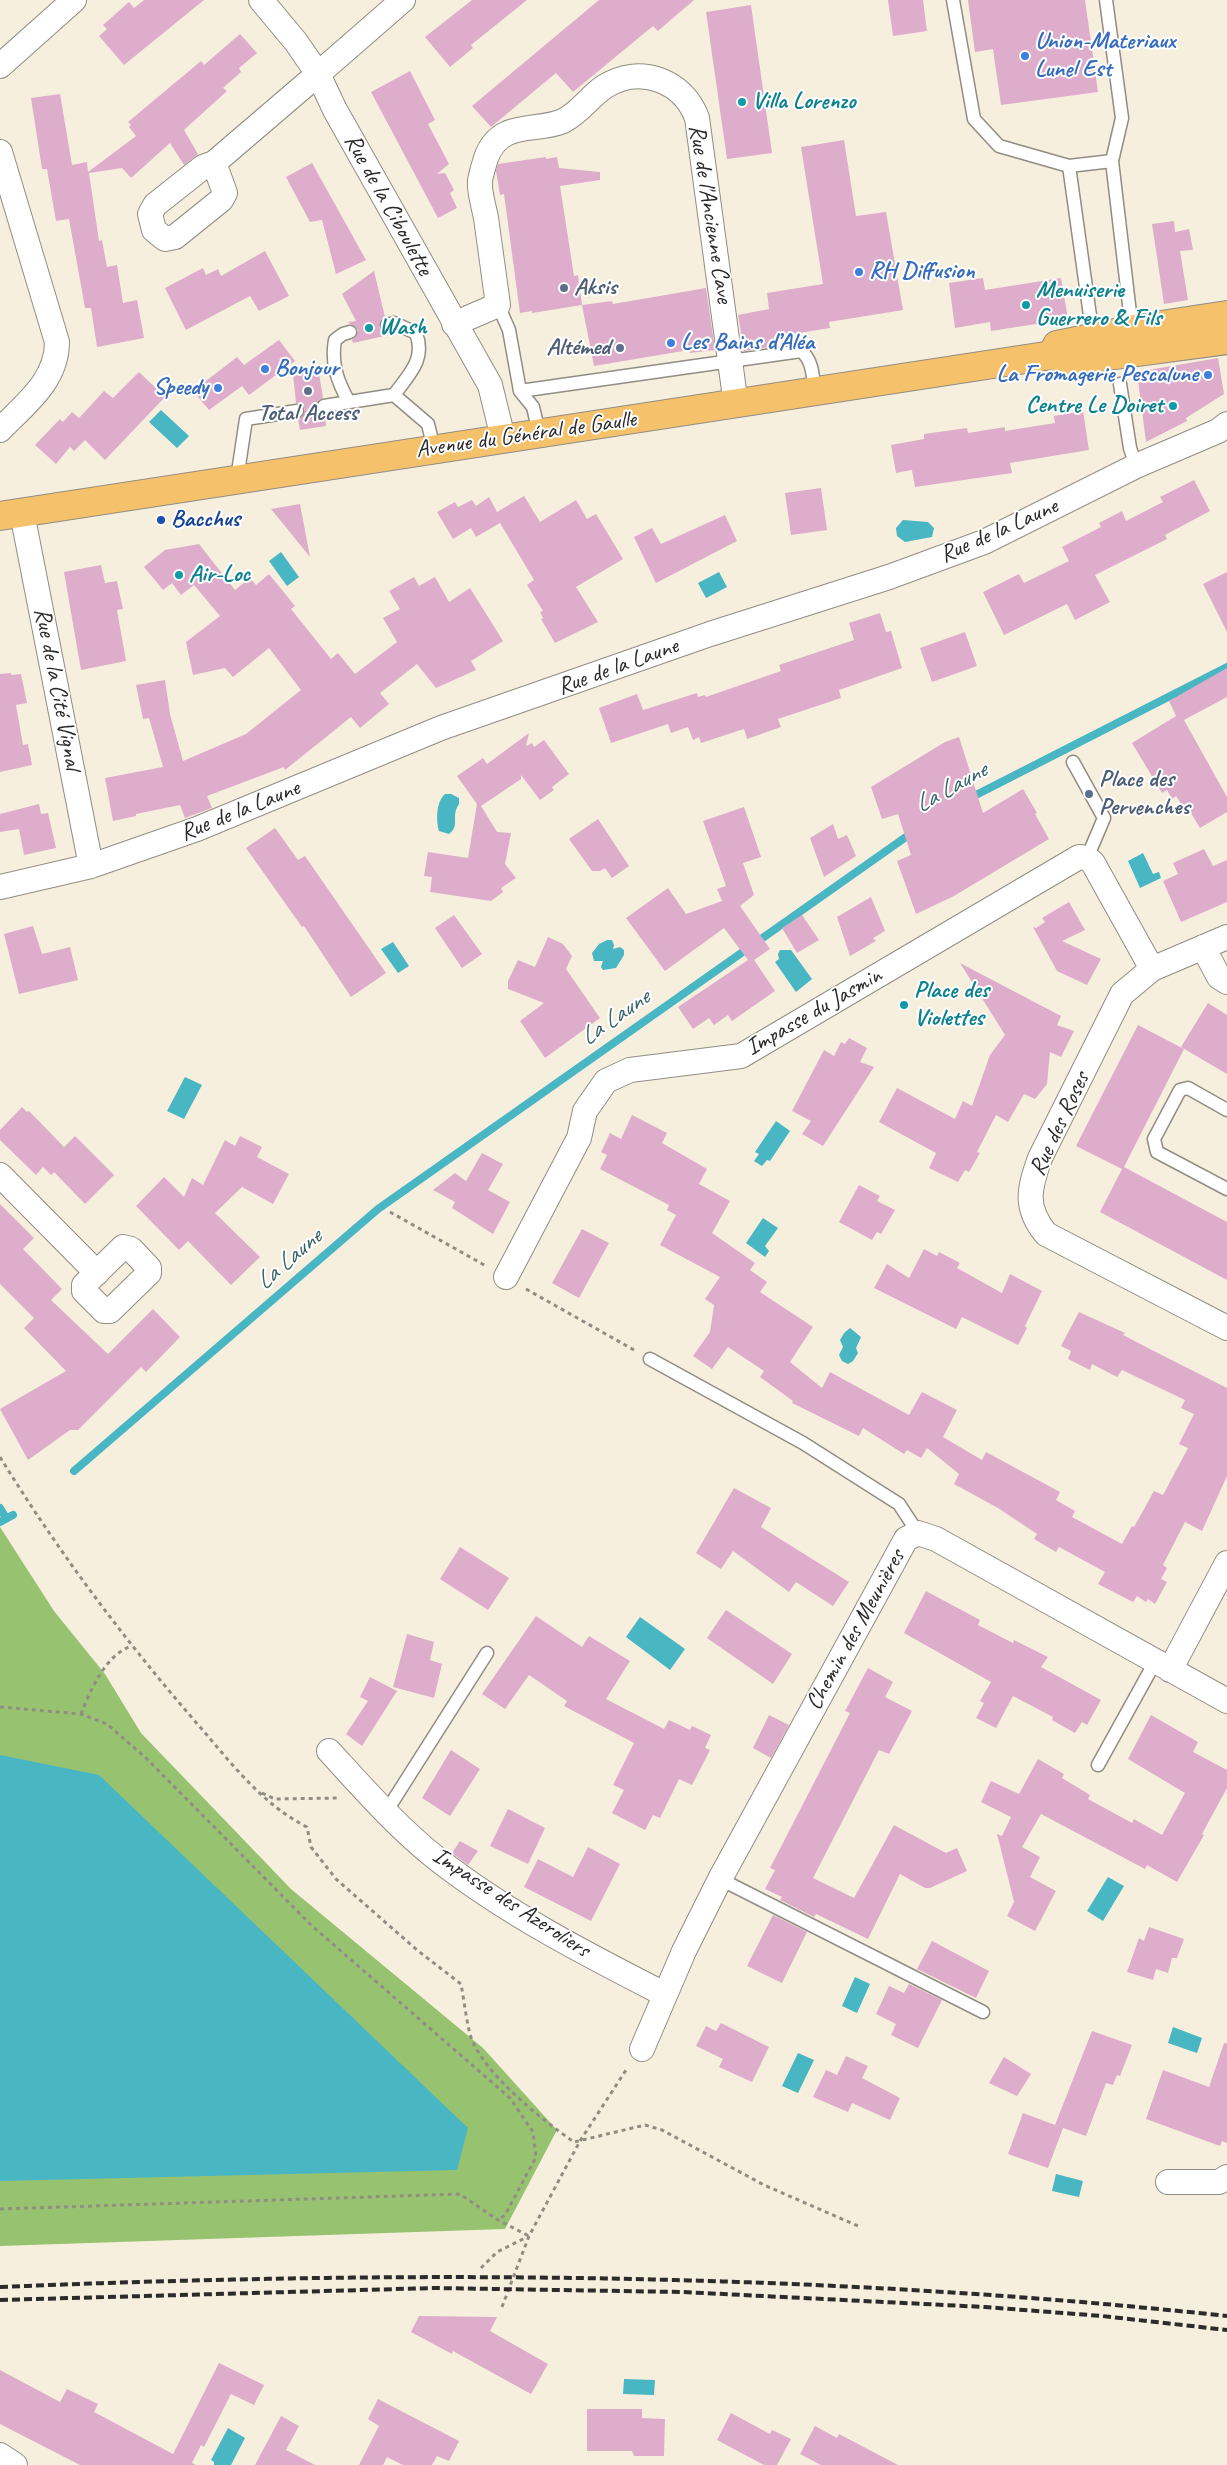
<!DOCTYPE html>
<meta charset="utf-8">
<style>
body{margin:0}
canvas{display:block;background:#f7efde}
</style>
<canvas width="1227" height="2465"></canvas>
<script>
const context = document.querySelector('canvas').getContext('2d');
context.lineJoin = 'round';
function fill(path, color) { context.fillStyle = color; context.fill(path, 'evenodd'); }
function strokePath(path, color, width, dash) { context.strokeStyle = color; context.lineWidth = width; context.lineCap = dash ? 'butt' : 'round'; context.setLineDash(dash || []); context.stroke(path); }
function write(font, color, halo, rows, align = 'center') {
  context.font = font + ' Caveat,sans-serif'; context.lineWidth = 4; context.setLineDash([]); context.textBaseline = 'middle'; context.strokeStyle = halo; context.fillStyle = color; for (const [text, x, y, turn = 0] of rows) {
    context.save(); context.translate(x, y); context.rotate((+turn || 0) * Math.PI / 180); context.textAlign = isNaN(turn) ? turn : align; if (halo) context.strokeText(text, 0, 0); context.fillText(text, 0, 0); context.restore();
  }
}
fill(new Path2D(`
 M0,1527L54,1611L105,1674L141,1733L291,1889L483,2048L557,2130L505,2229L0,2246Z`), '#97c370');
fill(new Path2D(`
 M161,410L189,436L177,448L149,422Z
 M903,520L928,522L934,528L932,537L905,542L897,536L896,528Z
 M281,552L299,577L287,586L269,561Z
 M719,572L727,587L706,598L698,583Z
 M445,794H451L459,798V804C450,817 461,825 449,834L439,831C436,820 436,802 445,794Z
 M1143,853L1153,874L1159,872L1161,878L1140,888L1128,861Z
 M607,940H612L614,945L613,949L620,947L624,950V955L616,968L603,970L601,967L603,961H594L592,953L599,944Z
 M393,942L409,966L398,973L381,949Z
 M780,950H791L812,979L796,992L775,962L779,959L778,954Z
 M185,1077L202,1085L184,1119L167,1111Z
 M776,1121L790,1131L770,1161L767,1160L762,1166L754,1161L759,1154L755,1152Z
 M763,1218L778,1228L765,1246L769,1251L765,1257L746,1243Z
 M850,1328L861,1337L856,1348L858,1353L853,1361L848,1364L842,1361L839,1355L843,1347L840,1340L844,1333Z
 M640,1617L685,1649L670,1670L626,1637Z
 M0,1755L99,1775L468,2128L457,2170L0,2181Z
 M1108,1877L1124,1886L1103,1921L1087,1911Z
 M855,1977L870,1984L857,2013L842,2006Z
 M1173,2027L1202,2038L1197,2053L1168,2043Z
 M798,2053L814,2060L798,2093L782,2086Z
 M1056,2174L1083,2181L1079,2197L1052,2191Z
 M624,2379L655,2380L654,2395L623,2394Z
 M228,2428L245,2438L231,2465H214V2462L211,2460Z`), '#48b6c3');
strokePath(new Path2D(`
 M970,798L1227,667
 M74,1471L378,1209L913,832
 M0,1508L6,1518
 M0,1522L13,1515`), '#48b6c3', 8);
fill(new Path2D(`
 M144,0H204L124,65L99,36L107,29L103,25L129,2L134,8Z
 M472,0H527L471,45L473,48L450,67L425,37Z
 M599,0H694L658,31L653,26L573,92L556,73L491,127L472,106Z
 M888,0H923L927,31L893,36Z
 M968,0H1085L1098,92L1001,105L993,49L975,52Z
 M751,5L772,153L727,159L706,12Z
 M240,34L257,53L239,68L241,72L223,88L227,91L184,130L198,154L184,165L170,143L131,178L122,168L89,173L99,241L102,240L107,267L117,265L123,303L137,300L144,338L97,347L91,308H85L69,219L56,221L47,169H42L31,98L60,94L72,165L87,162L88,172L136,136L129,127L131,125L128,122L201,61L204,65Z
 M410,71L435,120L428,124L449,164L437,174L445,173L454,190L450,193L457,208L438,218L371,92Z
 M844,140L856,216L886,212L903,310L829,322L830,328L774,337L775,346L744,351L738,315L769,309L767,293L823,284L801,147Z
 M546,157V159L557,157L559,168L600,172V180L560,186L574,276L578,275L582,305L612,301L613,304L706,288L715,350L690,353L689,350L594,366L582,305L532,313V311L520,313L504,194L500,195L496,171L498,164Z
 M312,163L366,260L336,274L322,220L310,222L286,177Z
 M1174,221L1175,232L1189,229L1193,250L1180,251L1188,300L1164,304L1152,224Z
 M265,251L289,296L259,311L250,296L186,330L165,288L203,268L206,275L218,269L221,276Z
 M374,271L385,317L381,320L379,327L389,335L353,343L352,340L356,337L358,330L348,322L356,321L342,294Z
 M983,278L985,290L1061,278L1068,319L991,331L990,322L955,328L949,283Z
 M279,340L295,361L249,395L242,386L209,410L193,391L237,357L244,365Z
 M1218,358L1224,394L1186,418L1187,421L1146,442L1137,372Z
 M139,372L165,397L105,460L85,440L74,451L70,447L56,464L35,445L60,419L63,422L72,412L79,418L104,391L113,398Z
 M319,373L323,398L319,400L316,407L318,411L325,414L326,426L300,430L298,419L302,417L305,410L303,406L296,403L293,375Z
 M1083,411L1089,450L1010,463L1012,473L915,487L912,470L896,473L891,445L924,439V434L967,428L968,433L1005,427V431L1055,423L1054,416Z
 M1194,480L1210,511L1165,535L1167,539L1095,575L1110,602L1075,620L1067,604L1004,635L983,592L1019,574L1024,583L1069,561L1062,547L1101,527L1099,523L1122,511L1126,521L1163,502L1160,497Z
 M821,488L827,530L791,535L785,493Z
 M524,496L540,522L576,500L587,519L596,514L623,559L576,587L598,622L555,643L541,619L543,618L540,612L543,611L527,585L534,580L500,523L476,537L471,528L453,539L437,512L455,502L458,507L472,500L476,506L489,497L497,512Z
 M300,504L310,557L271,509Z
 M725,515L737,541L656,583L634,537L652,528L661,544Z
 M199,544L235,590L250,578L256,585L269,574L295,606L291,609L331,659L338,653L355,674L397,642L383,618L400,609L389,591L414,577L419,586L435,577L449,602L470,588L503,641L471,661L476,670L436,688L417,664L380,693L389,704L360,728L351,717L285,770L284,767L207,796L212,808L185,818L180,805L136,814V816L113,821L105,778L163,767L149,718L143,719L136,685L165,680L170,714L183,761L246,734L301,690L269,648L233,677L225,668L193,675L186,642L220,616L194,585L181,595L172,583L163,590L144,567L165,550Z
 M101,565L105,583L117,581L123,609L117,610L126,661L81,670L64,572Z
 M1227,572V632L1203,584Z
 M880,613L886,632L891,631L902,668L839,690L841,698L778,719L781,727L747,739L744,729L701,743L699,737L693,740L688,727L671,733L668,724L611,743L599,708L637,694L643,710L697,693L698,697L705,695L706,697L781,671L779,665L854,640L849,623Z
 M965,632L977,666L932,682L920,648Z
 M1227,668V697L1184,720L1227,797V812L1200,828L1191,813L1188,814L1176,796L1172,799L1167,790L1162,793L1132,743L1176,716L1169,701Z
 M11,673V675L21,674L27,703L16,705L23,745L28,744L32,765L0,772V674Z
 M529,733L526,746L532,743L534,747L544,740L569,774L552,787L554,790L540,800L521,775V779L481,806L497,832L511,833L505,864L516,878L501,888L503,892L491,901L430,892L432,877L424,876L428,852L468,858L477,804L457,776L483,758L487,764Z
 M959,737L983,813L1023,789L1037,813L1035,814L1049,839L954,896L916,914L897,861L911,855L898,814L882,819L871,787L945,742Z
 M39,804L41,814L48,813L56,848L24,855L19,829L0,832V814Z
 M744,807L761,857L743,863L754,895L740,906L770,949L754,960L775,991L732,1021L728,1015L714,1025L709,1018L693,1029L678,1007L748,960L724,928L665,971L626,918L668,888L686,914L722,901L717,889L726,886L703,821Z
 M598,819L629,866L612,878L605,868L600,871H592L569,839Z
 M833,824L838,839L847,835L856,856L824,877L810,838Z
 M275,828L298,860L305,856L386,973L351,997L304,926L302,927L246,848Z
 M1204,849L1213,866L1227,860V902L1181,922L1163,881L1178,874L1173,863Z
 M871,897L885,931L873,938L876,941L850,956L837,917Z
 M1069,902L1085,930L1062,941L1101,959L1087,985L1057,971L1033,927L1036,928L1045,922L1042,918Z
 M454,915L482,954L462,968L435,928Z
 M802,915L819,940L797,953L782,928Z
 M33,926L42,954L70,947L78,980L19,994L4,934Z
 M548,937L563,944L572,956L566,969L600,1018L545,1058L520,1021L544,1003L508,989V981L518,960L535,967Z
 M960,963L1061,1016L1057,1025L1074,1031L1061,1057L1050,1052L1047,1084L1035,1099L1024,1094L1008,1122L996,1115L977,1152L980,1153L969,1172L965,1170L958,1182L929,1168L936,1153L879,1122L897,1088L955,1119L963,1101L972,1106L990,1055L1005,1035Z
 M1208,1003L1227,1015V1074L1181,1047Z
 M1138,1025L1184,1049L1124,1167L1227,1222V1280L1100,1212L1122,1169L1076,1146Z
 M849,1038L867,1048L860,1062L874,1067L823,1146L802,1134L811,1121L792,1111L824,1050L834,1056L841,1042L845,1044Z
 M22,1107L27,1112L29,1111L64,1147L75,1136L114,1175L85,1204L54,1172L51,1175L43,1167L36,1175L0,1140V1130Z
 M632,1115L667,1133L662,1143L707,1169L699,1184L730,1201L712,1233L755,1263L750,1270L767,1282L760,1292L813,1327L790,1362L822,1388L830,1372L909,1415L922,1392L957,1410L943,1437L982,1460L986,1452L1060,1492L1056,1500L1075,1511L1072,1517L1122,1544L1132,1526L1134,1527L1154,1491L1163,1495L1188,1448L1179,1444L1194,1414L1181,1408L1185,1400L1122,1370L1117,1377L1092,1364L1090,1370L1068,1359L1071,1351L1061,1346L1079,1312L1125,1333L1123,1335L1148,1348L1227,1388V1476L1202,1531L1185,1522L1163,1565L1167,1568L1161,1579L1167,1582L1155,1604L1148,1599L1146,1602L1137,1596L1133,1602L1098,1584L1105,1572L1059,1547L1056,1552L1034,1539L1037,1534L998,1508L954,1484L959,1474L927,1448L921,1458L907,1450L904,1454L863,1428L859,1436L792,1403L793,1401L760,1377L764,1371L728,1347L712,1369L693,1356L710,1332L714,1305L705,1299L720,1277L660,1245L676,1215L667,1210L669,1205L600,1169L607,1155L601,1152L610,1133L621,1139Z
 M240,1136L262,1147L257,1157L289,1174L273,1204L242,1187L215,1213L260,1257L231,1285L188,1241L179,1250L136,1206L164,1177L184,1197L192,1178L203,1185L225,1140L235,1146Z
 M482,1153L503,1164L488,1190L510,1202L493,1234L452,1208L455,1202L433,1190L455,1173L466,1181Z
 M859,1185L880,1196L877,1201L895,1210L881,1234L877,1232L872,1240L839,1222Z
 M0,1204L34,1238L23,1249L62,1289L51,1300L108,1354L153,1309L180,1337L146,1372L141,1367L78,1430H70L28,1460L0,1409L66,1371L24,1328L34,1318L0,1284Z
 M582,1229L609,1243L579,1298L552,1283Z
 M924,1249L937,1256L939,1252L960,1263L957,1268L1002,1293L1010,1274L1042,1291L1025,1326L1027,1328L1018,1345L962,1317L956,1329L874,1288L887,1264L909,1278Z
 M734,1488L771,1508L761,1527L849,1582L833,1606L796,1582L789,1592L733,1551L721,1569L696,1553Z
 M460,1547L509,1578L488,1610L440,1579Z
 M926,1591L980,1620L978,1625L1013,1643L1014,1640L1048,1657L1041,1667L1101,1700L1087,1725L1082,1722L1075,1733L1052,1720L1053,1717L1013,1696L996,1728L976,1718L984,1703L980,1701L991,1682L904,1633Z
 M726,1610L792,1654L773,1684L707,1638Z
 M536,1616L582,1647L589,1636L630,1661L606,1699L664,1729L669,1720L690,1730L692,1726L711,1735L705,1748L710,1750L692,1785L679,1779L660,1818L653,1815L645,1830L612,1813L624,1790L613,1785L634,1743L564,1706L567,1701L529,1675L505,1709L482,1694Z
 M407,1634L434,1642L430,1660L442,1664L434,1698L393,1687Z
 M868,1668L893,1682L885,1697L912,1711L889,1754L879,1750L813,1878L854,1898L894,1825L946,1853L957,1848L967,1871L930,1888H925L900,1874L868,1939L816,1914L814,1917L780,1900L782,1897L765,1889L775,1870L770,1868L850,1713L845,1711Z
 M370,1677L397,1691L362,1746L346,1734L368,1701L360,1697Z
 M769,1715L789,1725L771,1758L753,1748Z
 M1151,1715L1198,1742L1193,1752L1227,1770V1788L1202,1834L1204,1835L1177,1882L1147,1865L1145,1869L1041,1814L1022,1847L1040,1857L1030,1877L1056,1891L1035,1931L1007,1916L1014,1902L997,1834L1002,1836L1011,1817L981,1802L991,1781L1019,1794L1038,1759L1064,1774L1062,1778L1090,1795L1088,1799L1132,1823L1134,1819L1162,1835L1185,1793L1128,1759Z
 M451,1750L480,1769L450,1816L422,1798Z
 M508,1809L545,1828L528,1864L490,1846Z
 M460,1841L478,1851L468,1865L452,1853Z
 M588,1847L620,1864L591,1921L524,1887L538,1859L573,1877Z
 M773,1915L807,1932L782,1983L747,1966Z
 M1149,1927L1184,1939L1177,1958H1172L1168,1973L1156,1969L1153,1980L1127,1972L1139,1938L1144,1941Z
 M932,1941L989,1971L976,1998L917,1969Z
 M909,1984L942,2000L918,2048L891,2035L896,2024L876,2014L889,1986L904,1993Z
 M721,2023L769,2047L752,2082L719,2067L723,2059L696,2046L706,2026L716,2031Z
 M1092,2031L1132,2045L1120,2076L1117,2075L1113,2085L1106,2083L1086,2136L1063,2128L1048,2168L1008,2154L1023,2113L1055,2125Z
 M1224,2043H1227V2143L1222,2141L1220,2146L1146,2119L1163,2070L1209,2087Z
 M846,2056L868,2066L862,2078L900,2098L890,2120L852,2103L848,2112L813,2097L826,2070L837,2075Z
 M1004,2057L1031,2074L1017,2096L989,2083Z
 M419,2316L497,2317L490,2331L548,2364L531,2394L453,2351L452,2354L411,2332Z
 M219,2363L264,2385L254,2405L231,2394L204,2447L201,2445L192,2463L196,2465H80L0,2424V2370L60,2402L67,2389L98,2404L94,2412L173,2454Z
 M378,2399L459,2441L449,2461L437,2456L432,2465H403L387,2457L383,2465H359L379,2426L368,2419Z
 M587,2409H642V2418L665,2419L664,2456H634L632,2451H587Z
 M731,2413L770,2434L772,2430L791,2439L777,2465H764L717,2440Z
 M281,2416L299,2426L286,2450L315,2465H255Z
 M815,2426L837,2438L839,2434L898,2465H821L800,2454Z`), '#deadcb');
const lane = new Path2D(`
 M953,0L974,119L999,146L1069,166L1112,161
 M1106,0L1122,118L1112,161L1132,330
 M1069,166L1093,337
 M498,305L509,330L520,391L533,407L539,433
 M387,325L394,323L416,333C426,360 409,374 394,395
 M1120,384L1130,448L1136,466
 M520,391L801,351C813,360 813,378 815,392
 M349,402C337,381 331,363 335,340L343,334L350,332
 M324,406L394,395L428,424L434,449
 M237,479L246,419L297,411
 M1073,762L1104,818L1087,858
 M1227,1110L1188,1088L1180,1090L1154,1139L1157,1152L1227,1189
 M650,1359L803,1443L899,1504L918,1533
 M1098,1765L1155,1662
 M386,1812L487,1653
 M720,1879L983,2012`);
const street = new Path2D(`
 M403,0L318,74L335,110L490,385L503,438
 M0,66L74,0
 M0,152L57,342C57,381 25,404 0,430
 M214,163L225,193L221,200L175,237L165,239L154,230L150,214L155,205L203,167L214,163L318,74L296,42L261,0
 M454,324L498,305C494,276 490,247 486,218C484,207 479,192 480,181C481,174 484,165 486,158C500,119 536,133 563,121C581,112 588,98 604,87C639,64 683,80 697,118L736,405
 M22,513L91,866
 M0,887L91,866L197,829L441,728L710,634L889,577L984,542L1136,466L1218,431L1227,424
 M1227,937L1152,969L1122,994L1040,1158C1029,1189 1024,1207 1046,1234L1227,1328
 M1203,947L1219,977L1227,982
 M0,1175L97,1273
 M123,1247L131,1249L149,1268V1273L110,1311H104L84,1291V1285Z
 M506,1277L579,1138L585,1111L606,1081L630,1070L741,1056L1079,857L1087,858L1093,863L1152,969
 M1170,1670L1227,1563
 M329,1751C363,1788 397,1827 436,1858C506,1913 586,1954 664,1994
 M642,2049L684,1951L720,1879L906,1539L918,1533L936,1539L1227,1701
 M1168,2182H1219L1227,2177
 M0,2455L15,2465`);
const primary = new Path2D(`
 M1052,355L1057,345L1135,329L1227,315
 M0,516L1052,355L1070,361L1227,340`);
strokePath(lane, '#918d84', 15);
strokePath(street, '#918d84', 26);
strokePath(primary, '#918d84', 30);
strokePath(new Path2D(`
 M390,1212L486,1266
 M526,1289L634,1350
 M0,1457C59,1553 126,1642 200,1727C232,1764 263,1805 307,1827L311,1847L336,1879L417,1950L461,1984C464,2000 466,2018 470,2034C481,2072 542,2120 574,2142L645,2125L662,2130L764,2185L858,2226
 M0,1707L81,1714L107,1724L147,1759L311,1925L510,2098L533,2132L536,2157L505,2215L498,2220
 M81,1714C91,1689 105,1656 131,1646
 M262,1793L275,1799L339,1798
 M0,2209L460,2194L498,2220L529,2236
 M481,2268L497,2252L529,2236
 M502,2307L529,2236L580,2141L628,2067`), '#918d84', 3, [4, 4]);
strokePath(lane, '#fff', 12);
strokePath(street, '#fff', 24);
strokePath(primary, '#f5c16b', 28);
strokePath(new Path2D(`
 M0,2287C409,2270 819,2272 1227,2316
 M0,2300L434,2288L682,2292L985,2307L1102,2316L1227,2330`), '#2b2b2b', 4, [8, 4]);
for (const [x, y, r, color] of [
 [1025,56,5,"#3f7fe0"],
 [742,102,5,"#0f9aa8"],
 [859,272,5,"#3f7fe0"],
 [564,288,5,"#5c6f8a"],
 [1026,305,5,"#0f9aa8"],
 [369,328,5,"#0f9aa8"],
 [671,343,5,"#3f7fe0"],
 [620,348,5,"#5c6f8a"],
 [265,369,5,"#3f7fe0"],
 [1208,375,5,"#3f7fe0"],
 [218,388,5,"#3f7fe0"],
 [308,391,5,"#5c6f8a"],
 [1173,406,5,"#0f9aa8"],
 [161,520,5,"#1a4fb4"],
 [179,575,5,"#0f9aa8"],
 [1089,794,5,"#5c6f8a"],
 [904,1005,5,"#0f9aa8"]
]) { const dot = new Path2D(); dot.arc(x, y, r, 0, 2 * Math.PI); context.fillStyle = color; context.fill(dot); strokePath(dot, '#fff', 2); }
write('bold 24px', '#366cbe', '#fff', [
 ["Union-Materiaux",1035,42],
 ["Lunel Est",1035,70],
 ["RH Diffusion",869,272],
 ["Les Bains d’Aléa",681,343],
 ["Bonjour",275,369],
 ["La Fromagerie Pescalune",1198,375,"right"],
 ["Speedy",208,388,"right"]
], 'left');
write('bold 24px', '#0d838f', '#fff', [
 ["Villa Lorenzo",752,102],
 ["Menuiserie",1036,291],
 ["Guerrero & Fils",1036,319],
 ["Wash",379,328],
 ["Centre Le Doiret",1163,406,"right"],
 ["Air-Loc",189,575],
 ["Place des",914,991],
 ["Violettes",914,1019]
], 'left');
write('24px', '#2b2b2b', '#fff', [
 ["Rue de la Ciboulette",388,205,61],
 ["Rue de l'Ancienne Cave",710,214,81],
 ["Avenue du Général de Gaulle",526,435,-8],
 ["Rue de la Laune",999,531,-24],
 ["Rue de la Laune",618,667,-20],
 ["Rue de la Cité Vignal",57,689,79],
 ["Rue de la Laune",240,811,-22],
 ["Impasse du Jasmin",814,1012,-30],
 ["Rue des Roses",1060,1124,-65],
 ["Chemin des Meunières",856,1630,-61],
 ["Impasse des Azeroliers",511,1903,33]
]);
write('bold 24px', '#4e5e75', '#fff', [
 ["Aksis",574,288],
 ["Altémed",610,348,"right"],
 ["Total Access",308,414,"center"],
 ["Place des",1099,780],
 ["Pervenches",1099,808]
], 'left');
write('bold 24px', '#164399', '#fff', [
 ["Bacchus",171,520]
], 'left');
write('italic 25px', '#376368', '#fff', [
 ["La Laune",951,788,-29],
 ["La Laune",615,1018,-35],
 ["La Laune",289,1260,-41]
]);
</script>
